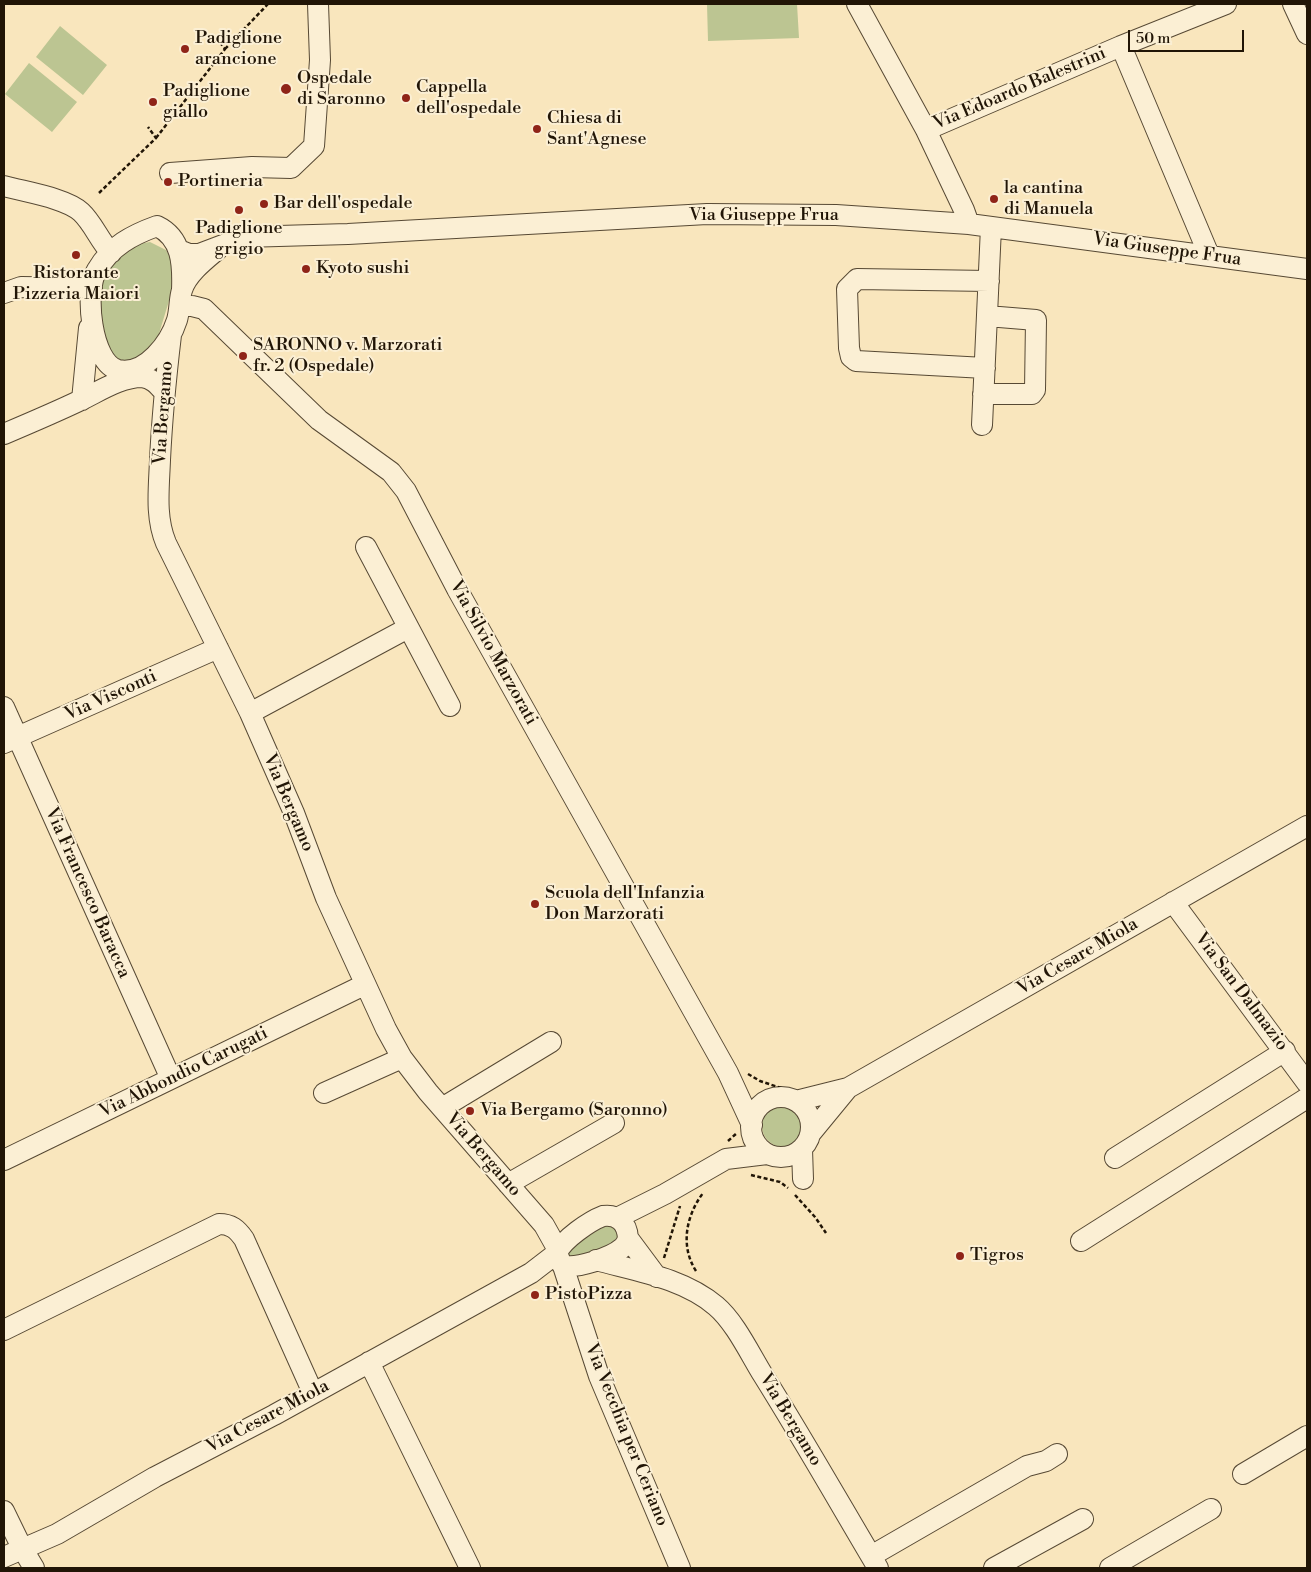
<!DOCTYPE html>
<style>
body{margin:0}
#map{position:relative;width:1311px;height:1572px;overflow:hidden;background:#f9e6bd;font-family:"Libre Bodoni",serif}
canvas{display:block}
.frame{position:absolute;inset:0;border:5px solid #211506;pointer-events:none}
.scale{position:absolute;left:1128px;top:30px;width:116px;height:22px;box-sizing:border-box;border:2px solid #211506;border-top:0;padding-left:6px;font-size:15px;line-height:18px;white-space:nowrap;color:#211506;-webkit-text-stroke:4px #fbefd4;paint-order:stroke}
</style>
<div id="map">
<canvas width="1311" height="1572"></canvas>
<div class="frame"></div>
<div class="scale">50 m</div>
</div>
<script>
const context = document.querySelector('canvas').getContext('2d');
context.lineJoin = 'round';
function fill(path, color) { context.fillStyle = color; context.fill(path, 'evenodd'); }
function strokePath(path, color, width, dash) { context.strokeStyle = color; context.lineWidth = width; context.lineCap = dash ? 'butt' : 'round'; context.setLineDash(dash || []); context.stroke(path); }
function write(font, color, halo, rows, align = 'center') {
  context.font = font + ' "Libre Bodoni",serif'; context.lineWidth = 4; context.setLineDash([]); context.textBaseline = 'middle'; context.strokeStyle = halo; context.fillStyle = color; for (const [text, x, y, turn = 0] of rows) {
    context.save(); context.translate(x, y); context.rotate((+turn || 0) * Math.PI / 180); context.textAlign = isNaN(turn) ? turn : align; if (halo) context.strokeText(text, 0, 0); context.fillText(text, 0, 0); context.restore();
  }
}
fill(new Path2D(`
 M707,4H797L799,38L708,41Z
 M60,26L107,65L83,95L36,57Z
 M29,63L77,102L52,132L5,94Z
 M150,242L166,250L171,259L174,271L172,291L158,337L152,347L134,362C125,362 120,361 113,355C98,342 96,282 107,266C117,252 134,244 150,242Z
 M762 1126a21 21 0 1 1 42 0a21 21 0 1 1-42 0Z
 M604,1222H613L622,1240L578,1262L568,1255V1246Z`), '#bcc592');
const minor = new Path2D(`
 M857,4L926,130L964,210L969,224
 M1293,4L1307,34
 M1121,46L1209,255
 M926,130L1121,46L1226,4
 M170,173L252,167L291,168L314,146L320,60L318,4
 M4,186C25,192 66,198 81,212C93,223 99,240 111,253
 M179,250L189,254H199L244,237L348,234L707,214L836,215L969,224L1307,269
 M182,290C183,264 182,238 157,226C132,235 111,246 97,270C84,290 91,363 118,370C146,376 170,342 177,320C180,310 179,299 182,290C187,274 205,260 217,250
 M4,293L21,287L92,288
 M181,306H192L204,309L319,420L391,472L406,491L457,589L728,1073L752,1125
 M171,335C166,377 162,418 160,460C159,488 155,517 166,543L250,713L294,813L326,898L386,1029L402,1058L428,1092L544,1225L558,1250
 M985,368L856,361L851,357L849,348L847,289L857,279L989,281
 M983,394H1032L1035,390L1036,320L987,316
 M82,400L89,328
 M982,425L991,227
 M4,434C30,423 56,412 81,400C100,391 121,377 142,377C152,378 158,385 164,392
 M366,547L450,706
 M4,707L171,1079
 M250,713L408,628
 M4,743L218,648
 M1173,902L1307,1083
 M324,1093L402,1058
 M751 1127a30 30 0 1 1 60 0a30 30 0 1 1-60 0Z
 M796,1101L848,1088L1307,826
 M442,1108L551,1042
 M811,1133L848,1088
 M802,1149L803,1179
 M1115,1158L1285,1051
 M4,1160L364,985
 M508,1184L614,1123
 M603,1216C618,1214 627,1223 628,1238C627,1242 626,1245 622,1248C612,1257 575,1270 562,1265L557,1253C563,1239 590,1221 603,1216Z
 M617,1218L665,1194L726,1159L767,1154
 M628,1238L657,1277
 M1081,1241L1307,1098
 M596,1260C636,1271 683,1278 716,1306C735,1322 750,1354 763,1375C803,1439 840,1504 878,1568
 M563,1266L599,1376L680,1568
 M4,1330L219,1224C231,1224 237,1229 244,1239L313,1393
 M369,1362L470,1568
 M1243,1474L1307,1436
 M4,1511L22,1548L34,1568
 M871,1556L1027,1466L1046,1461L1057,1454
 M4,1557L57,1534L155,1477L274,1415L531,1273L557,1253
 M994,1568L1083,1519
 M1110,1568L1211,1509`);
strokePath(minor, '#574934', 22);
strokePath(new Path2D(`
 M225,49L268,4
 M156,138L225,49L219,41
 M99,193L156,138L148,127
 M748,1074L760,1081L784,1089
 M728,1141L737,1133
 M751,1175L780,1182L788,1188
 M795,1195L815,1217L826,1233
 M664,1258L680,1206
 M696,1271C680,1246 686,1216 703,1193`), '#211506', 2.5, [4, 2.5]);
strokePath(minor, '#fbefd4', 20);
for (const [x, y, r, color] of [
 [185,49,5,"#8f2418"],
 [286,89,6,"#8f2418"],
 [406,98,5,"#8f2418"],
 [153,102,5,"#8f2418"],
 [537,129,5,"#8f2418"],
 [168,182,5,"#8f2418"],
 [994,199,5,"#8f2418"],
 [264,204,5,"#8f2418"],
 [239,210,5,"#8f2418"],
 [76,255,5,"#8f2418"],
 [306,269,5,"#8f2418"],
 [243,356,5,"#8f2418"],
 [535,904,5,"#8f2418"],
 [470,1111,5,"#8f2418"],
 [960,1256,5,"#8f2418"],
 [535,1295,5,"#8f2418"]
]) { const dot = new Path2D(); dot.arc(x, y, r, 0, 2 * Math.PI); context.fillStyle = color; context.fill(dot); strokePath(dot, '#fbefd4', 2); }
write('18px', '#211506', '#fbefd4', [
 ["Padiglione",195,39],
 ["arancione",195,60],
 ["Ospedale",297,79],
 ["di Saronno",297,100],
 ["Cappella",416,88],
 ["dell'ospedale",416,109],
 ["Padiglione",163,92],
 ["giallo",163,113],
 ["Chiesa di",547,119],
 ["Sant'Agnese",547,140],
 ["Portineria",178,182],
 ["la cantina",1004,189],
 ["di Manuela",1004,210],
 ["Bar dell'ospedale",274,204],
 ["Padiglione",239,229,"center"],
 ["grigio",239,250,"center"],
 ["Kyoto sushi",316,269],
 ["Ristorante",76,274,"center"],
 ["Pizzeria Maiori",76,295,"center"],
 ["SARONNO v. Marzorati",253,346],
 ["fr. 2 (Ospedale)",253,367],
 ["Scuola dell'Infanzia",545,894],
 ["Don Marzorati",545,915],
 ["Via Bergamo (Saronno)",480,1111],
 ["Tigros",970,1256],
 ["PistoPizza",545,1295]
], 'left');
write('18px', '#211506', '#fbefd4', [
 ["Via Edoardo Balestrini",1020,89,-23],
 ["Via Giuseppe Frua",764,216],
 ["Via Giuseppe Frua",1167,250,8],
 ["Via Bergamo",164,413,-86],
 ["Via Silvio Marzorati",493,653,61],
 ["Via Visconti",111,696,-24],
 ["Via Bergamo",288,803,67],
 ["Via Francesco Baracca",87,893,66],
 ["Via Cesare Miola",1078,957,-30],
 ["Via San Dalmazio",1241,992,53],
 ["Via Abbondio Carugati",184,1073,-26],
 ["Via Bergamo",483,1155,49],
 ["Via Cesare Miola",268,1417,-28],
 ["Via Bergamo",790,1420,59],
 ["Via Vecchia per Ceriano",626,1435,68]
]);
</script>
